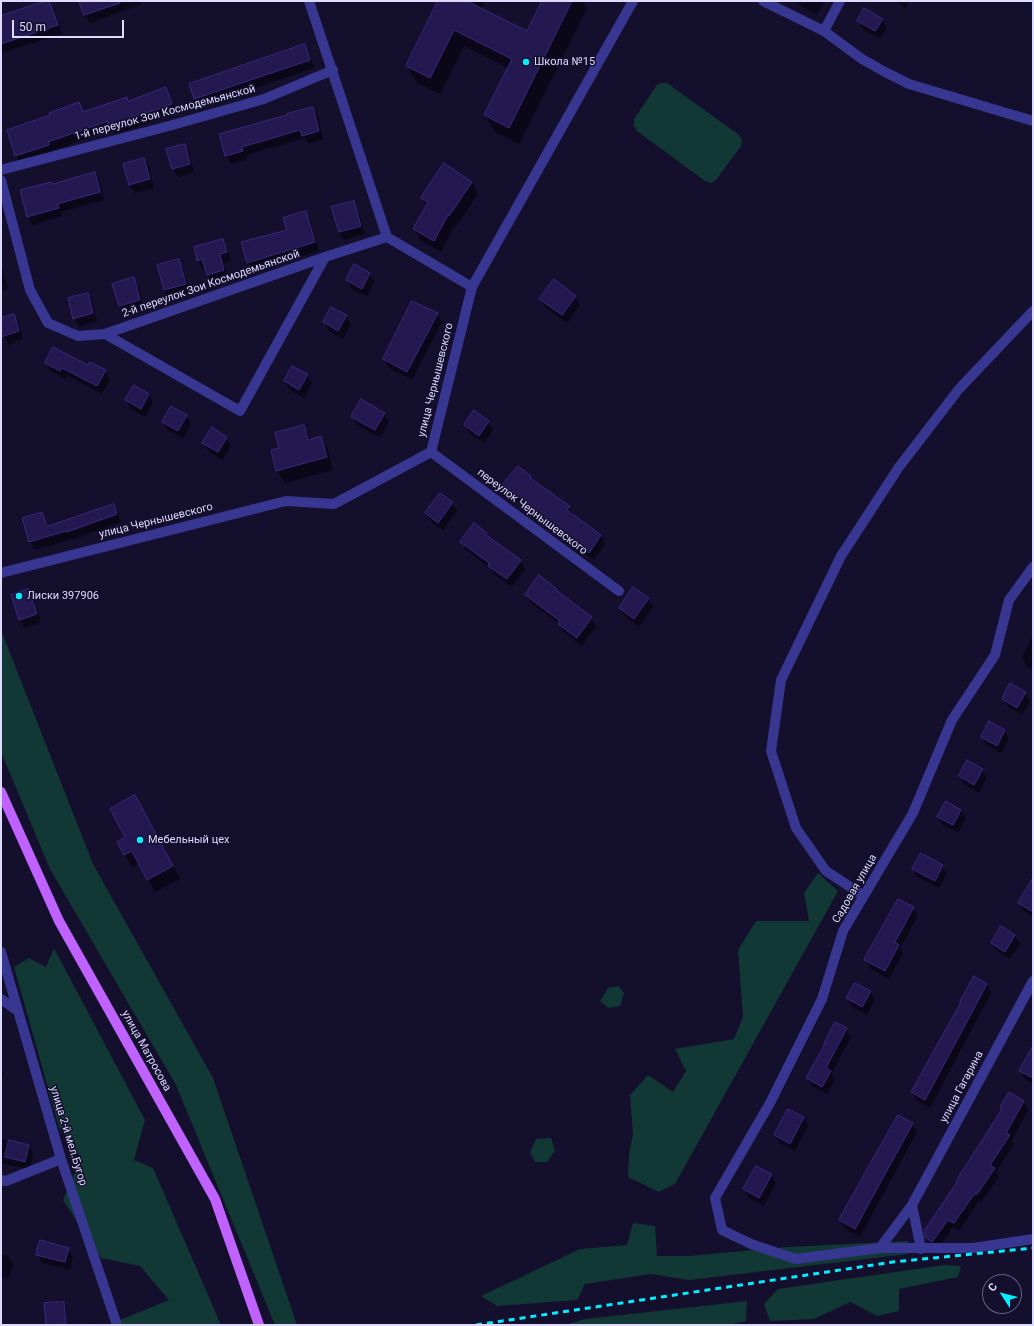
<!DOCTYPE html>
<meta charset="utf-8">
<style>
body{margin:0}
#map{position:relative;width:1034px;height:1326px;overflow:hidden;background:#130f2d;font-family:Roboto,sans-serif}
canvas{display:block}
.frame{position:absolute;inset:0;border:2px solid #dedbff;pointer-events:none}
.north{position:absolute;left:982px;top:1274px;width:40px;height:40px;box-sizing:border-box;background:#130f2d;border:1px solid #646181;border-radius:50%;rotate:306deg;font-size:11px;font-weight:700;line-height:16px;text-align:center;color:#dedbff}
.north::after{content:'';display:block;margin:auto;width:14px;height:18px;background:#07edff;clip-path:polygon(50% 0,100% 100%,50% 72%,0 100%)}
.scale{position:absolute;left:12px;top:20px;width:112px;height:18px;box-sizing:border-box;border:2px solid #dedbff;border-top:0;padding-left:5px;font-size:12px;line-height:14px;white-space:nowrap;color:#dedbff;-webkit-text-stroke:3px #130f2d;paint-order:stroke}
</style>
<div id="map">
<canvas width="1034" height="1326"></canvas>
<div class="frame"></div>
<div class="north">С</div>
<div class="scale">50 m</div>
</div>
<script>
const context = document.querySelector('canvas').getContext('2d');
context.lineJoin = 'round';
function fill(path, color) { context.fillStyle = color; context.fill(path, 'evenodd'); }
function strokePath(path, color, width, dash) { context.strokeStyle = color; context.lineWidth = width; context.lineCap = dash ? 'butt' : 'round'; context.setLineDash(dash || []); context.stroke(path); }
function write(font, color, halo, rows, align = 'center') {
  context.font = font + ' Roboto,sans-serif'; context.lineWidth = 3; context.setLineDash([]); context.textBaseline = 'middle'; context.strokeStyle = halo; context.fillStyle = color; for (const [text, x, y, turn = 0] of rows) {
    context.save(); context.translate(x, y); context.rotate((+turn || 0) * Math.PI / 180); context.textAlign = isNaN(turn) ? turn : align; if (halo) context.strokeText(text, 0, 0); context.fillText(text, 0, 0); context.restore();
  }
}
fill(new Path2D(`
 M661,83H667L739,135L742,140L741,146L716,180L711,183L705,181L637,131L634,126V119L657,85Z
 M1,630L93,864L213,1078L297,1325H275L176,1085L50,869L1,752Z
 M818,873L838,891L675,1184L659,1192L628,1177L629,1154L633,1134L630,1095L648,1075L673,1092L686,1071L675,1049L734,1039L743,1017L738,950L756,921H809L804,893Z
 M54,948L145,1120L134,1160L153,1168L221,1325H120V1320L169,1300L140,1266L101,1258L63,1200L81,1158L59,1127L14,967L29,958L46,967Z
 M618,986L624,993L620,1006L608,1008L600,1001L608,988Z
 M551,1138L555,1151L547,1162H535L530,1152L536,1139Z
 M633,1223L655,1226L657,1256H688L788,1247L908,1241V1254L689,1280L651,1274L585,1284L577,1300L497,1306L481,1296L580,1249L627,1245Z
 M944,1265L961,1266L958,1277L899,1289V1311L877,1316L850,1302L814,1319L770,1321L764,1304L778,1289Z
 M747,1301L746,1321L728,1325H565L585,1319Z`), '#113835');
fill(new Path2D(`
 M48,1L53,9L62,34L1,53V17Z
 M80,1H141L142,4L90,23L85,15Z
 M439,1H485L481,9L527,32L543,1H583L587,8L519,144L495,132L485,115L508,68L464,46L440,94L417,83L407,66Z
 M793,1H825L817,15Z
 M894,1H909L906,8Z
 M882,19L887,28L880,39L863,29L858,21Z
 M304,46L309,54L314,68L200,107L195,99Z
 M166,89L170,97L176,113L116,134L113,129L52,151L53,153L21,164L16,156L8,131L51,116L79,104L84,113L127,98L129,102Z
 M313,108L318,116L323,139L308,144L305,138L246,155L247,159L231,164L226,156L220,135Z
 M184,145L189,153L194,173L178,177L173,169L168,150Z
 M144,159L149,167L154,188L135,193L130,185L125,164Z
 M94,173L99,181L104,200L61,212L62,216L33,225L28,217L52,185ZM96,181H98L102,196L101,197Z
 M472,182L478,194L456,227L454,226L441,252L421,241L414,229L427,205L422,198Z
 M353,202L358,210L365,234L344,240L339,232L333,208Z
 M305,212L310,221L319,251L253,271L248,262L288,230Z
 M222,240L227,248L231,261L224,263L228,278L213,283L208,275L206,268L203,269L198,260L195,248ZM207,257L208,259L199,261V259Z
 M179,260L183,269L190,292L170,298L165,290Z
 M1,265L8,289L1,291Z
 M369,273L374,282L367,296L352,289L347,280Z
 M133,279L138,287L144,308L124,314L120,305Z
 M87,294L92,302L97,321L79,327L74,318Z
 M575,296L580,305L567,323L545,307L540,299Z
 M437,314L442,322L412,380L389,368L384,359Z
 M13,315L18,323L23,339L8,345L1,329V319Z
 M346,316L351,324L343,339L329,331L324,322Z
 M46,363L88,367L105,371L110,380L102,394L67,375L65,379L51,371Z
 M307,375L312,383L304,398L290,390L285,381Z
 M149,394L153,403L145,417L131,409L126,400Z
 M384,413L389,422L380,438L357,425L352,417Z
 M186,416L191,424L183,439L168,430L163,422Z
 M488,421L493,430L484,443L470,434L465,425Z
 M303,426L311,440L321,438L328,450L333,470L285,483L277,471L280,449Z
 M226,438L231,446L223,460L208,451L203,443Z
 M530,477L532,481L569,507L574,515L573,516L601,536L605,544L594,560L575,547L573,544L537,519L533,512L509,493L504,484ZM535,512L574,539L573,541L535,514Z
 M452,503L457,511L443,530L431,522L426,513Z
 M113,505L118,513L121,522L72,540V539L35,550L30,542L23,519L42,513L48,526Z
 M486,534L488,538L520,561L525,569L512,587L494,574L490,568L466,550L461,542Z
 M634,588L648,599L653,607L639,627L625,616L620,608Z
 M556,589L559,594L591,618L596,626L582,646L564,632L559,624L531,603L526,595Z
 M29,590L34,598L41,622L24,628L20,619Z
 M1032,638L1033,639V669L1027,666L1022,657Z
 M1025,693L1030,701L1022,715L1008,707L1003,699Z
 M1005,731L1009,739L1001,753L987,745L982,737Z
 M982,770L987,778L979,793L965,785L960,776Z
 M142,809L180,879L155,892L139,864L132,868L118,842L126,838Z
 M961,810L966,819L958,833L943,825L938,817Z
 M942,866L947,874L939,888L918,877L913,869Z
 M1033,892V917L1024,911L1019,903Z
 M913,908L918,916L900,948L903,954L889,979L870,968L865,960Z
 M1015,936L1020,944L1010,959L997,951L992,943Z
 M987,984L991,993L930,1108L917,1101L912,1092Z
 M870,992L875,1000L867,1015L852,1007L847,998Z
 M846,1029L851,1037L831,1074L835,1080L827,1094L812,1086L807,1078L825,1045V1044Z
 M1033,1048V1084L1025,1079L1020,1071Z
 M1,1068L4,1075L1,1077Z
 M1009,1094L1024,1102L1028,1110L1012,1140L1014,1144L996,1172L999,1177L981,1202L979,1201L959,1231L953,1227L938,1249L931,1245L926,1236L1003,1110L1001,1108Z
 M789,1110L804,1118L808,1126L795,1151L780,1143L775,1135Z
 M912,1124L917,1132L860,1237L845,1229L840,1220Z
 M1,1139L29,1145L33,1154L30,1170L1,1163Z
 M771,1175L776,1183L764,1206L749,1198L744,1189Z
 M68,1249L73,1258L70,1270L42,1263L38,1254Z
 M1,1254L8,1256L13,1264L9,1279L1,1277Z
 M64,1303L66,1306V1313L65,1325H47L45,1304Z
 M92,1323L94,1325H84Z`), '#0007');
const building = new Path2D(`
 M45,1H49L58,25L1,44V16Z
 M79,1H120V3L84,15Z
 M438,1H467L527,31L542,1H572L509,128L484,115L512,59L454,30L430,78L406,66Z
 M864,8L883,19L875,31L857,21Z
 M305,44L310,60L194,99L189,84Z
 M166,87L172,104L110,126L108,121L48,142L49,145L15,156L7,130L50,115L49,113L79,102L83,112L127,97L128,101Z
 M313,107L319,131L302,136L300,130L242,147L243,151L225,156L219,134L287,115V114Z
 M185,144L190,164L172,169L166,149Z
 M144,158L150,179L129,185L123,164Z
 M444,163L472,182L449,216L448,215L434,241L413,229L428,202L421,198Z
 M95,172L100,192L57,204L59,208L27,217L20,190L51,182L52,184Z
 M354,201L361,226L339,232L331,207Z
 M306,211L315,242L247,263L241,242L287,230L283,218Z
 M223,239L227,252L220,254L224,270L207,275L202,259L197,261L194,247Z
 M179,259L186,284L164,290L157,265Z
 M354,264L370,273L362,289L346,280Z
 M134,277L140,300L119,306L112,284Z
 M554,279L576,296L562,315L539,299Z
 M88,293L93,313L73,319L68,298Z
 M412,301L438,313L407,372L383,359Z
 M331,307L347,315L338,331L323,322Z
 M14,314L19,331L1,337V318Z
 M53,347L88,365L90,362L106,370L97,386L62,368L60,371L45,363Z
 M292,366L308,374L299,390L284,381Z
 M134,385L149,394L141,409L125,400Z
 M361,399L385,413L375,430L351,417Z
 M171,406L187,415L178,431L162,422Z
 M474,410L489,421L479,436L464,425Z
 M304,425L308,440L321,436L327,457L276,471L271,450L279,448L275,433Z
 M212,427L227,437L218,452L202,443Z
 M518,466L531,476L530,478L570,506L567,510L601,535L589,553L569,538L570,537L531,510L533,508L503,484Z
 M440,493L453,502L438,523L425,513Z
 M114,504L117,514L67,532L66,531L29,542L22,518L42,512L47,526Z
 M474,523L487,533L486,535L521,560L507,579L488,566L489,563L460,542Z
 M539,575L557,589L556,590L592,617L577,638L558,624L560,621L525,595Z
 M633,587L649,598L634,619L619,608Z
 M29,589L37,614L19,620L11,595Z
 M1010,683L1026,692L1017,708L1002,699Z
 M989,721L1005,730L997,746L981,737Z
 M967,760L983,769L974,785L959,776Z
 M135,795L173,866L147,880L132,851L124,855L117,842L125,837L110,809Z
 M946,801L961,810L953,825L937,817Z
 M921,853L943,865L935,881L912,869Z
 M1033,878V912L1018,903Z
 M898,899L914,907L895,942L899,945L885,971L864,960Z
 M1001,926L1015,935L1005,952L991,943Z
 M974,976L987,984L925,1100L911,1092L961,1002H960Z
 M855,983L871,991L862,1007L846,998Z
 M835,1022L847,1028L826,1068L831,1071L822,1087L806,1078L825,1044H824Z
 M1033,1046V1078L1019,1071Z
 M1009,1092L1024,1101L1006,1133L1010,1135L990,1165L995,1168L978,1193L976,1195L975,1193L954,1223L948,1220L932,1242L925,1237L924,1231L957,1182L956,1181L1002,1109L1000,1108Z
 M788,1109L804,1117L790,1144L774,1135Z
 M898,1115L913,1123L855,1229L839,1220Z
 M9,1140L29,1145L25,1162L5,1157Z
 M756,1166L772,1174L759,1198L743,1189Z
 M40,1240L69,1248L65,1262L36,1255Z
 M64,1302L66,1324L46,1325L44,1303Z`);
fill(building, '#231950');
strokePath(building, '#38297e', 1);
strokePath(new Path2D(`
 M309,1L387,237L472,287
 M763,1L824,31L862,59L885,72L909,84L1033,121
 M824,31L840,1
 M1,170L169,126L264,99L333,70
 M1,180L30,290L48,323L78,336L105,334L325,257L387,237
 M105,334L240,411L325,257
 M431,452L619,591
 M1033,567L1009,600L995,655L952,720L913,813L843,931L822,999L770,1103L715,1198L722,1230L751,1244L796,1259L880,1248H973L1033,1239
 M1,573L286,501L334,504L431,452L472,287L633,1
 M864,896L826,871L796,828L771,751L781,680L841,556L899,467L959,389L1033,311
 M1,952L61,1159L117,1325
 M1,999L18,1011
 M1,1180L6,1181L61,1159
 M912,1205L921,1249
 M880,1248L912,1205L1033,981`), '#373690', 10);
strokePath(new Path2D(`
 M1,792L59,921L215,1199L259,1325`), '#c062ff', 10);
strokePath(new Path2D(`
 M476,1325L893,1262L1033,1248`), '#07edff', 3, [6, 5]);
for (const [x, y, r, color] of [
 [526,62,4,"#07edff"],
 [19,596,4,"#07edff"],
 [140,840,4,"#07edff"]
]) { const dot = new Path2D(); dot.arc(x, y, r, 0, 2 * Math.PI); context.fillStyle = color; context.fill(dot); strokePath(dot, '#130f2d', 1.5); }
write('11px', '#dedbff', '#130f2d', [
 ["Школа №15",534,62],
 ["Лиски 397906",27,596],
 ["Мебельный цех",148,840]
], 'left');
write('11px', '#dedbff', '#130f2d', [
 ["1-й переулок Зои Космодемьянской",165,113,-15],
 ["2-й переулок Зои Космодемьянской",211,284,-19],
 ["улица Чернышевского",436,380,-76],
 ["переулок Чернышевского",532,512,37],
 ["улица Чернышевского",156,521,-14],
 ["Садовая улица",855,889,-60],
 ["улица Матросова",146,1051,61],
 ["улица Гагарина",962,1087,-62],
 ["улица 2-й мел.Бугор",68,1136,73]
]);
</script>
